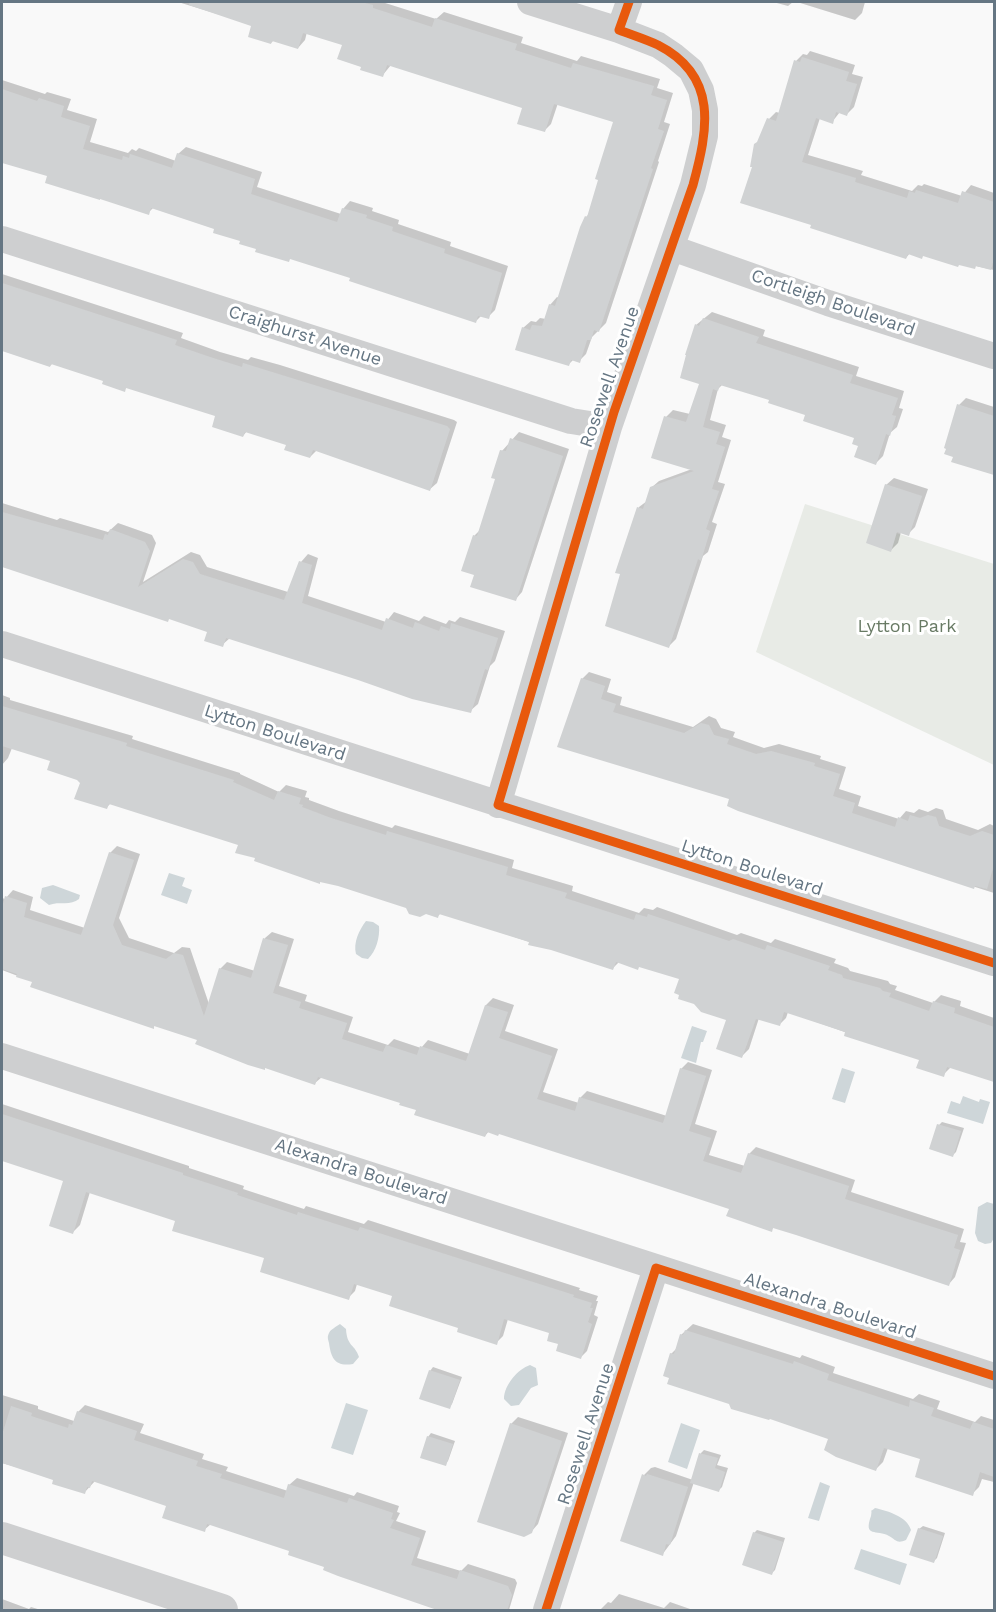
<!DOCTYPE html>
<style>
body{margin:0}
#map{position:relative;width:996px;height:1612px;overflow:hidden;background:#f9f9f9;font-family:"Work Sans",sans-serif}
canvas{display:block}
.frame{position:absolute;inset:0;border:3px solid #657683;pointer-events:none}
</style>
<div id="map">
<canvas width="996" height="1612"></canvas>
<div class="frame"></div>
</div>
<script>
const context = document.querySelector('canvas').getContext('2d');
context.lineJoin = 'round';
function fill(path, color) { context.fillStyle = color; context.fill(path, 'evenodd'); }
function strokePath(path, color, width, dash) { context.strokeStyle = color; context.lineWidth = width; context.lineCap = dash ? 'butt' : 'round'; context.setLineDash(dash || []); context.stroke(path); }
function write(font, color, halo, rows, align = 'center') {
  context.font = font + ' "Work Sans",sans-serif'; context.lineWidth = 6; context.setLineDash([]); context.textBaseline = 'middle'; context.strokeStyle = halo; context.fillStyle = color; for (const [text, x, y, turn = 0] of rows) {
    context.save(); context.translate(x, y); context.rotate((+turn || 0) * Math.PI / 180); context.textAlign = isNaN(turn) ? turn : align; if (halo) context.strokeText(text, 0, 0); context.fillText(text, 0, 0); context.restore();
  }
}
fill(new Path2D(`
 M805,504L994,564V765L756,652Z`), '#e8ebe6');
fill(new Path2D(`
 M169,873L185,878L182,886L192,890L187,904L161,895Z
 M53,885L80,895L79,899C71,906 59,901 49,905L40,898L42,888Z
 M366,921L373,922L379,926C380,938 376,951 368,959L362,958L356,954C353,943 359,930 366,921Z
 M692,1026L707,1031L703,1042H701L696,1063L681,1058Z
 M842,1068L855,1072L845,1103L832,1099Z
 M963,1096L979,1102L980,1099L990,1102L983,1124L947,1113L951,1101L960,1104Z
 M987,1202L994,1204V1238L991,1243L985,1244L978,1241L975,1233L978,1207Z
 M340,1324L346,1329C347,1347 355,1344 359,1357L353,1364C335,1367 331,1358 329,1343C328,1339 327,1337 329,1333C331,1329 336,1327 340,1324Z
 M530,1365L536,1368L538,1385L531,1388L519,1405L511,1406L504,1399C504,1385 518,1369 530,1365Z
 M346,1403L368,1410L353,1455L331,1448Z
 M681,1423L700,1430L687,1469L668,1462Z
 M820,1482L830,1486L819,1521L808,1518Z
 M875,1508C887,1511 907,1516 911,1530L906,1540C897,1544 896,1540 889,1536C877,1529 863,1538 871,1516C873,1507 868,1514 875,1508Z
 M861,1549L907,1564L900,1585L854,1569Z`), '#ced6d9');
fill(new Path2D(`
 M178,2H382L436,19L444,12L523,37L521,43L577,61L581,56L660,79L657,88L673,93L664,122L670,124L658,161L659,162L606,323L592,337L586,354L579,361L573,360L568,365L523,328L531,321L536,322L540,318L546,319L550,305L557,297L559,298L586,217L590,213L614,121L558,103L551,124L544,131L524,107L391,65L382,76L362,66L344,44L307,32L305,40L298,48L274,40L271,43L253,25Z
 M773,2H793L788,6Z
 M797,2H865L862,13L855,20Z
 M810,51L855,65L852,74L863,77L854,107L847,114L840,112L832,122L820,118L808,155L863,171L861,175L912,191L918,185L922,186L924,184L962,196L971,185L994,193V270L924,255L910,253L906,258L813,224L760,140L769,119L776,112L780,113L796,61L803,54L807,55Z
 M2,80L45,94L47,92L71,99L67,110L97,119L90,142L128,153L132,149L136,151L139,148L176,161L178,154L186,147L262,172L257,187L341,214L343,209L350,201L373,208L372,211L399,220L398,224L451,242L450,246L508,266L495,310L488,317L482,315L476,321L352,277L257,248L216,228L154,207L148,213L49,175L2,162Z
 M2,274L183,333L181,338L220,352L248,360L251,357L280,365L454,420L457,422L437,483L429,490L317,450L310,457L287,444L247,431L243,436L217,415L127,387L124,390L105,381L53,363L50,366L2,350Z
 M712,312L765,330L763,336L859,367L856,376L904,391L899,408L903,409L897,427L890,433L883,456L876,463L860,445L856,437L807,414L771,399L722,385L718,389L710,420L726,425L722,437L731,440L718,482L725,484L712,522L717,524L708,552L703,556L676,639L669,646L622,573L617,572L639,507L647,501L651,488L659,481L692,469L666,417L673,410L690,414L701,383L696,325Z
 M966,398L994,407V474L953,461L959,405Z
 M519,432L569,449L522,592L515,600L476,574L463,570L475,535L481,529L497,478L502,451Z
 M894,478L928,489L915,527L908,534L901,532L898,543L891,550L886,485Z
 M2,503L57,520L60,518L108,532L118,523L152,535L156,543L143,582L191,552L200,555L207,567L288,592L301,562L308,554L318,558L308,596L386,622L394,612L419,621L424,616L446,624L449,620L455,622L460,617L505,631L495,661L490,666L478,704L470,711L230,638L222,645L209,631L170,618L167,620L2,565Z
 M589,672L611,679L607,692L622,697L620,705L693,727L709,716L716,719L721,728L735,732L733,737L764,748L779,744L821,756L820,759L846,767L839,789L861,796L858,806L899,819L906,811L914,813L919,809L928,812L936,808L943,810L946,819L978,830L990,824L994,826V893L856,849L731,798L662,776L582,679Z
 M2,695L10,698V700L133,736L132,739L240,773V774L279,792L286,785L307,791L305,797L309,798V800L339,811L392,828L395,825L514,860L512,868L573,886L572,891L639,913L644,908L653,910L657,907L737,935L741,933L771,943L775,939L836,959L834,963L848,968L850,971L888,981L890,984L897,986L895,990L933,1003L941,995L961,1001L960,1006L994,1018V1081L951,1067L943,1075L921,1059L788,1012L786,1018L779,1025L759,1018L749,1049L742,1056L728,1019L680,978L640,965L619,962L612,969L441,913L438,916L257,857L240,844L111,803L107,807L82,782L52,760L12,748L8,758L2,765Z
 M117,846L140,854L119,918L129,938L174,953L182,947L190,948L209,1004L220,969L227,962L255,971L265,938L272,932L294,939L279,986L307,995L305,1001L353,1017L348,1032L388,1045L394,1039L421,1048L428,1040L470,1054L486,1005L493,998L514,1005L505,1031L558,1049L543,1092L579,1103L580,1098L587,1091L667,1116L681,1069L688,1062L712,1070L695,1124L717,1131L709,1155L745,1166L749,1154L756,1147L855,1180L851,1192L964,1229L960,1242L966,1243L955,1277L949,1284L774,1227L771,1230L731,1208L499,1133L489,1131L485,1136L402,1102L322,1077L315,1083L198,1039L156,1025L153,1027L2,970V898L5,899L13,890L33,897L30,910L85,928L110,853Z
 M2,1104L189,1166V1168L244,1186L243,1189L304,1209L306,1206L364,1224L368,1220L580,1288L579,1290L598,1296L596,1301H598L594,1315L598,1317L587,1351L580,1358L560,1343L551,1332L508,1319L503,1336L496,1343L394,1295L357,1284L355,1291L348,1298L266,1257L177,1220L90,1192L80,1225L73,1232L65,1180L32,1162L2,1152Z
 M942,1122L964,1128L956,1152L953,1155L939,1125Z
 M693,1324L800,1358L802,1355L835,1367L833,1373L913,1399L919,1394L940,1401L937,1409L975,1422L981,1416L994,1420V1482L982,1479L979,1487L972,1494L922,1458L888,1448L883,1462L876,1469L830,1438L730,1402L671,1354L677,1348L681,1335Z
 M433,1367L462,1377L452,1404L449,1407L430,1371Z
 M2,1395L38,1406V1409L74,1421L78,1412L85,1405L144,1424L140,1433L204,1454L202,1459L228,1467L226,1471L288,1491L289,1485L297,1478L354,1496L357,1492L399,1506L397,1512L400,1513L396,1521L426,1531L417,1558L461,1571L468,1564L515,1579L517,1583L509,1610H442L326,1566L291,1550L211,1524L204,1530L168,1505L95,1481L84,1493L55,1478L2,1463Z
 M518,1417L568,1433L538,1524L531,1532L511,1424Z
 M431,1433L455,1441L448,1461L445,1464L428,1437Z
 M704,1450L721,1455L717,1465L728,1468L722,1487L719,1490L694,1482L676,1536L662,1555L644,1475L651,1468L655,1467L693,1480L701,1453Z
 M923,1526L945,1533L937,1558L934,1561L919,1529Z
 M757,1530L785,1538L775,1570L772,1573L754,1533Z
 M619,1594L664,1608L670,1602L693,1610H600L608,1602L611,1603Z
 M2,1599L29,1609L31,1607L41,1610H2Z`), '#0003');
fill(new Path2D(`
 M190,2H361L373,5V8L432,27L435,18L517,44L515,50L571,68L573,63L654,86L651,95L667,100L658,129L664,131L651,168L653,169L599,332L594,330L591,340H587L580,363L571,360L569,366L515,350L522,327L530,330L532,325L542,326L549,304L555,306L580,227L585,216L587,217L598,180L595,179L613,122L554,104L545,132L517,124L522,108L387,65L383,77L360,70L361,67L337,59L342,45L303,33L298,49L272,41L271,44L248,37L251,26L189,5Z
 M802,57L849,72L846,81L857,84L847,116L836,112L833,124L816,118L802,162L856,178L855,182L907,198L909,191L915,193L916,190L958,203L962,191L994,202V258L991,270L976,266L975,269L959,265L958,267L923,256L922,259L908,254L906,259L810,228L811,225L740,203L752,167H750L754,144L757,142L767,118L776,121L794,60L800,62Z
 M2,89L37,101L39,98L64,106L61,117L90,126L83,149L122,160L123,156L129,158L130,154L172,168L177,153L255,179L251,194L337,222L342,208L367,215L366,218L393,227L392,231L445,249L444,253L502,273L489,319L478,316L476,323L349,281L350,278L290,259L289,262L255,252L256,249L239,244L240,241L213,233L214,229L151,208L149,215L100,199V200L45,183L47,176L2,163Z
 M2,283L177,340L175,345L213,358L242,367L243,363L272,372L447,426L450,429L430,491L313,450L310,458L284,450L286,445L245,432L243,437L212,427L215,416L126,388L125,392L102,384L103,381L51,364L50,367L2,351Z
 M703,318L759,337L756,343L853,375L850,383L898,398L892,415L896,416L890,436L886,434L876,465L854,457L858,446L852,444L854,438L803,421L805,415L768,403L769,400L720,385L718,391L713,389L703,427L720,432L716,444L725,447L712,489L719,491L706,529L710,531L701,561L698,559L669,648L605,626L620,574L615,573L637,507L643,509L650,487L694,471L651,458L664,416L686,422L699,384L680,378L686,355H685L695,324L699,326Z
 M957,404L994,416V475L951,462L953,457L944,454L946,449L944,448Z
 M510,438L563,456L516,601L470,587L474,575L461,571L473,535L477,536L495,479L491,478L500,450L506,451Z
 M885,484L922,496L909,536L897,532L891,552L866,543Z
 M2,512L103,540L105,534L108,535L110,529L145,542L150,551L138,587L183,559L193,562L200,574L284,600L299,561L312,565L302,603L382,630L386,618L413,628L415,622L439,631L441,626L450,629L451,623L498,638L488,670L485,669L471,713L412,699L358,680L226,638L223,647L204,641L207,632L169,619L168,622L2,567Z
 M581,678L605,686L601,699L616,704L613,712L684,733L701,723L709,725L714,735L729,739L727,744L756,754L771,751L815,763L814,766L840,774L833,796L855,803L852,813L895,827L898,817L908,821L910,815L920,818L928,815L936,817L939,826L970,836L982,831L994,835V865L987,889L975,886L974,889L738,811L727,806L729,799L557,747Z
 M2,706L127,743L126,746L234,780L233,782L274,800L278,791L301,798L299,804L303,805L302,807L331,818L386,835L387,831L508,867L506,875L567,893L565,898L634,920L636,914L647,917L648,914L729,941L733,939L765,950L767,945L830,966L828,970L842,975L843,978L880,988L883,991L891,993L889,997L929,1011L933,1001L955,1008L954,1013L994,1027V1082L947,1067L944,1077L916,1068L919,1060L844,1036L845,1032L784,1012L780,1026L756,1019L742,1058L716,1049L726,1020L701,1012L694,1004L678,999L679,995L674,993L679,979L639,967L638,970L616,962L613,970L551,950L528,945L529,942L439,914L438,918L426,914L420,917L409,914L406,908L338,886L320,882V884L254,861L255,858L235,853L238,845L109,804L107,809L74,799L80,783L77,780L47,770L50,761L2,746Z
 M109,852L134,860L113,925L122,945L166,959L174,953L183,955L204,1016L219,968L251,978L263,938L288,945L273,993L301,1002L299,1008L347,1023L342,1039L383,1052L386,1045L417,1055L420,1046L466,1061L485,1005L508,1012L499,1038L552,1056L537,1099L575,1111L579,1097L663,1123L680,1068L706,1076L689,1131L711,1138L703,1161L741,1173L748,1153L849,1186L845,1199L958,1235L954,1248L960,1250L949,1286L796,1235L773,1228L772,1232L726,1216L729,1209L592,1164L499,1134L498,1136L487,1132L485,1137L414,1115L416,1110L399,1105L400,1103L340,1084L318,1077L315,1085L265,1068V1070L248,1065L195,1044L197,1040L154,1026V1029L30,987L32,982L16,977L17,974L2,969V908L5,896L27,903L24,917L81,935Z
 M2,1114L183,1173V1175L238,1193L237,1195L297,1215L298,1212L358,1231L360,1227L574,1295L573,1297L592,1303L590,1308H593L588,1322L592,1324L581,1359L556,1351L558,1344L547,1341L549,1333L504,1319L497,1345L457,1332L458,1328L389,1306L392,1296L354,1284L349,1300L260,1272L264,1258L172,1231L175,1221L86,1192L73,1234L49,1226L63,1181L2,1161Z
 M937,1124L961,1131L953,1157L929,1149Z
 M685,1330L793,1364L794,1361L829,1374L827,1380L909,1407L910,1400L934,1408L931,1416L970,1429L973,1422L994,1429V1477L980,1472L973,1496L915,1477L920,1459L884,1448L876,1471L836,1457L824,1450L828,1439L770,1419L769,1420L731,1409L729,1404L667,1384L669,1378L663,1376L670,1353L674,1354L680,1334L683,1335Z
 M429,1370L460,1380L450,1409L419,1399Z
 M11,1406L32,1413L31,1416L68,1428L69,1424L72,1425L77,1411L137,1431L134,1440L198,1461L196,1466L222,1474L220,1478L284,1498L288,1484L347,1503L349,1498L393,1513L391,1519L394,1520L390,1528L420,1538L411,1565L457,1579L460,1570L508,1586L512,1595L507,1611H440L338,1576L323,1570L324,1567L288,1555L289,1551L207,1524L205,1532L162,1518L166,1506L92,1481L90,1488L87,1487L85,1494L52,1484L53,1480L2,1463V1435Z
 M510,1423L562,1441L532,1533L524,1537L477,1522Z
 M427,1436L453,1444L446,1466L420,1458Z
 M699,1453L718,1458L715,1468L725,1472L719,1492L690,1483Z
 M642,1474L646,1476L647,1474L688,1487L670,1545L666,1544L663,1556L620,1541Z
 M918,1528L943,1536L934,1563L909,1555Z
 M753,1532L783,1542L772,1575L742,1565Z`), '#d0d2d3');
strokePath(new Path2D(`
 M619,30L629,2
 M2,239L571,421L609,427
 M672,248L828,303L994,356
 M2,644L994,963
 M498,805L609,427L693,185L705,136V110L701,90L691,70L673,55L658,45L619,30L530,2
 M2,1056L994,1376
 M546,1610L656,1268`), '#cecfd0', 26);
strokePath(new Path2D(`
 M2,1538L222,1610`), '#cecfd0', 32);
strokePath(new Path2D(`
 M629,2L619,30C632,35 645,39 658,45C719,76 708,130 693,185L614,412L498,805L994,963
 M546,1610L656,1268L994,1376`), '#e8590c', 9);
write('18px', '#657683', '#fff', [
 ["Cortleigh Boulevard",833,303,19],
 ["Craighurst Avenue",305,336,18],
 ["Rosewell Avenue",610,377,-71],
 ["Lytton Boulevard",275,733,18],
 ["Lytton Boulevard",752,868,18],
 ["Alexandra Boulevard",361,1172,18],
 ["Alexandra Boulevard",830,1306,18],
 ["Rosewell Avenue",586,1434,-72]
]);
write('18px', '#687a64', '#fff', [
 ["Lytton Park",907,627]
]);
</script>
